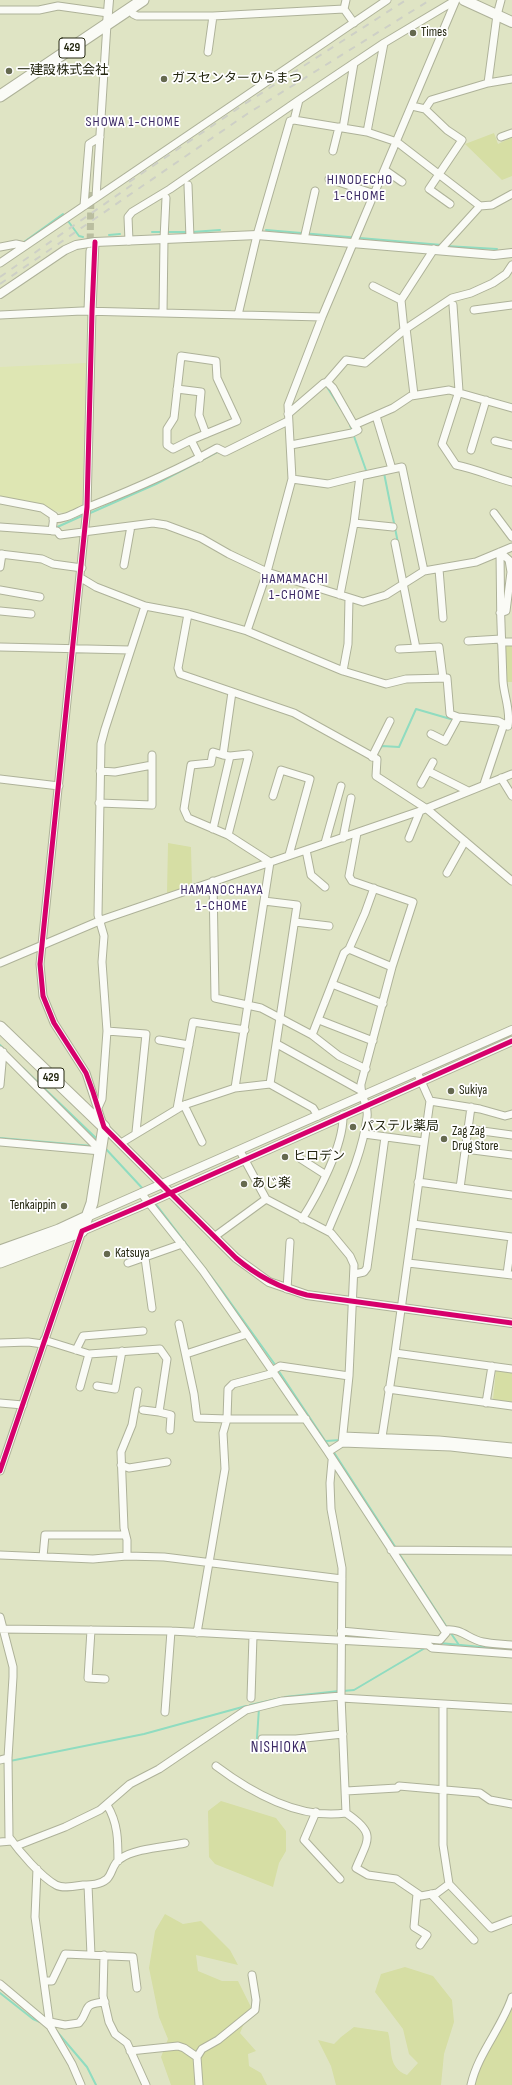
<!DOCTYPE html>
<meta charset="utf-8">
<style>
body{margin:0}
canvas{display:block;background:#dfe4c4}
</style>
<canvas width="512" height="2085"></canvas>
<script>
const context = document.querySelector('canvas').getContext('2d');
context.lineJoin = 'round';
function fill(path, color) { context.fillStyle = color; context.fill(path, 'evenodd'); }
function strokePath(path, color, width, dash) { context.strokeStyle = color; context.lineWidth = width; context.lineCap = dash ? 'butt' : 'round'; context.setLineDash(dash || []); context.stroke(path); }
function write(font, color, halo, rows, align = 'center') {
  context.font = font + ' "Sofia Sans Condensed","Noto Sans JP",sans-serif'; context.lineWidth = 3.5; context.setLineDash([]); context.textBaseline = 'middle'; context.strokeStyle = halo; context.fillStyle = color; for (const [text, x, y, turn = 0] of rows) {
    context.save(); context.translate(x, y); context.rotate((+turn || 0) * Math.PI / 180); context.textAlign = isNaN(turn) ? turn : align; if (halo) context.strokeText(text, 0, 0); context.fillText(text, 0, 0); context.restore();
  }
}
fill(new Path2D(`
 M86,363L82,506L64,513L0,497V367Z`), '#dee6b3');
fill(new Path2D(`
 M494,133L498,144L512,137V176L502,180L465,144Z
 M503,644L512,645V682H504Z
 M168,843L191,847L192,885L167,893Z
 M496,1370L512,1372V1402L493,1400Z
 M221,1801L276,1818L286,1831V1851L279,1863L273,1887L215,1864L209,1857L208,1811Z
 M165,1914L183,1924L201,1921L230,1950L238,1965L196,1955L198,1971L222,1981H238L251,2007L240,2033L256,2051L248,2054L249,2066L261,2073L267,2085H171L161,2057L168,2039L159,2017L149,1968L155,1931Z
 M405,1967L433,1976L452,2000L454,2022L444,2054L441,2085H336L331,2066L318,2040L334,2044L341,2037L354,2027L388,2032C393,2051 387,2067 407,2075L418,2063L409,2054L403,2029L375,1992L381,1974Z
 M512,2008V2085H474L485,2057Z`), '#d6dea4');
strokePath(new Path2D(`
 M266,230L442,245
 M152,232H187
 M192,232L220,230
 M109,235L120,234
 M22,242H24L63,214L79,236L83,237
 M446,246L497,249
 M327,387L341,409
 M290,416L303,405
 M350,425L367,473
 M384,473L398,543
 M88,514L156,484L219,451
 M55,528L84,515
 M378,752L382,746L399,747L416,709L454,720
 M0,1045L5,1050
 M23,1068L98,1140
 M0,1138L92,1146
 M105,1148L144,1190
 M155,1203L220,1288L276,1366
 M278,1370L330,1448
 M326,1441L341,1440
 M333,1451L396,1548
 M398,1552L448,1629
 M450,1632L459,1645
 M440,1643L512,1650
 M343,1691L354,1690L425,1648
 M285,1697L339,1691
 M250,1705L281,1698
 M256,1753L259,1708
 M0,1763L144,1734L246,1706
 M0,1993L33,2019L40,2022
 M53,2027L87,2067L96,2085`), '#90dcc0', 2);
strokePath(new Path2D(`
 M90,251L91,192`), '#babea0', 7, [7, 3.5]);
const minor = new Path2D(`
 M346,0L344,9L354,23
 M130,9L133,14L137,16H213L344,9
 M0,10H39L58,6L108,13
 M208,52L213,16
 M488,83L497,15L501,0
 M412,106L425,109L447,130L462,140L429,189L450,204
 M425,109L431,100L488,83L512,79
 M294,120L299,100L384,43L456,0
 M343,128L354,63
 M367,132L384,43
 M501,137L512,133
 M333,151L339,127
 M385,170L402,182
 M329,179L375,194
 M188,185L190,238
 M96,197L107,24
 M84,206L89,144L100,137
 M304,239L315,191
 M129,241L128,217L132,212L170,189L299,100
 M95,242L92,311L87,507L40,964L43,996L54,1023L86,1073L103,1125
 M0,247L16,244L25,246
 M440,250L480,206L492,205L512,194
 M0,263L387,0
 M373,286L401,300
 M453,305L459,391L442,444L456,465C476,469 493,477 512,482
 M474,310L512,305
 M88,311L90,251
 M163,313L164,239L166,198
 M0,315L82,311L322,317
 M238,315L257,235L290,121L294,120L367,132L397,142L480,206
 M406,328L414,395
 M404,330L401,300L434,249
 M327,382L333,388L354,425L393,408L411,396L449,390L512,408
 M177,389L201,392L199,415L206,434
 M288,414L324,383L327,382L346,360L365,363L404,330L452,298L471,293L493,283L506,274L512,265
 M376,416L392,469
 M191,440L237,421L217,378L216,361L181,356L174,418L167,429V445L173,449L191,440L200,458
 M495,441L512,445
 M291,445L352,433L358,430L354,425
 M471,450L486,400
 M292,479L328,484L360,476
 M0,500L42,508L54,516L52,531
 M494,513L512,537
 M53,519C68,519 77,511 91,506C134,489 176,471 217,448L225,452L288,421
 M354,523L393,527
 M0,527L57,531L60,535L153,523L166,525L201,538L229,554L267,572L363,602L386,595L424,571L476,562L512,547
 M395,543L416,648
 M500,552C500,595 501,638 503,681C504,696 511,711 508,726
 M500,552L509,560L511,572L506,611L500,613
 M0,554L42,559L53,564L82,568
 M124,565L131,526
 M0,567L2,554
 M439,569L443,618
 M81,578L96,587L145,606L188,614L247,631L343,671L386,684L406,679L447,678L450,714L458,717
 M0,590L40,597
 M340,595L354,523L360,476L402,467L424,571
 M0,611L31,614
 M188,614L178,668L180,674L294,713L377,759L376,776L427,809L512,881
 M247,631L267,572L292,479L288,405L322,317L456,0
 M468,641L501,639
 M501,642H512
 M0,647L130,650
 M399,649L439,647L443,678
 M343,671L348,644L349,598
 M431,734L445,741L458,717L498,721L504,724
 M223,755L213,752L211,763L191,765L184,809L188,818L228,835L270,862L235,1088
 M372,757L390,721
 M100,771L115,772L152,765
 M428,771L468,791
 M501,778L512,796
 M0,779L59,786
 M421,784L433,762
 M484,784L504,724L508,726
 M273,796L281,770L310,779L289,855
 M99,803L152,805V755
 M213,829L230,756
 M228,835L249,754L230,756L223,755L232,692
 M343,838L351,798
 M409,838L420,811
 M325,843L341,786
 M306,850L311,875L325,887
 M447,873L465,841
 M213,881L215,998L261,1008L312,1035L339,1056L366,1069
 M264,901L297,905L270,1084
 M295,922L329,926
 M349,949L365,913L374,888
 M0,963L104,919L420,811L512,774
 M332,984L383,1004
 M319,1020L373,1041
 M107,1031L146,1034L136,1132
 M312,1035L344,953L349,949L392,967
 M159,1040L189,1045
 M277,1044L360,1090
 M0,1050L101,1151
 M0,1085L3,1052
 M430,1101L480,1109L505,1116L512,1114
 M184,1105L202,1142
 M177,1109L193,1022L245,1030
 M97,1110L102,1099L107,1031L102,962L104,936L98,915L101,744L105,729L145,606
 M468,1129L512,1135
 M364,1134L424,1142
 M0,1142L101,1151
 M121,1143L184,1105L235,1088L270,1084L313,1108L318,1116
 M465,1149L512,1155
 M240,1151L266,1199L331,1233L350,1256L354,1265L349,1376L342,1443L328,1452
 M301,1159L326,1175
 M418,1182L512,1195
 M460,1188L471,1107
 M141,1193L203,1271L247,1334L328,1452L446,1633L440,1640L341,1631
 M302,1219C318,1194 344,1145 343,1115
 M413,1224L512,1237
 M328,1231C343,1194 362,1157 367,1117C369,1106 360,1096 361,1084L392,967L413,902L352,881L349,876L357,833
 M214,1237L266,1199
 M145,1258L152,1308
 M128,1263L182,1244
 M408,1263L512,1275
 M355,1274L364,1272L367,1268L385,1137
 M507,1274L512,1237
 M287,1289L290,1242
 M179,1324L194,1394L197,1418L227,1419L228,1389L233,1384L274,1373
 M44,1340L89,1354L160,1349L167,1359L159,1412L143,1410
 M0,1343L28,1342L43,1344
 M76,1350L83,1336L143,1331
 M395,1353L512,1369
 M186,1354L247,1334
 M272,1371L280,1366L349,1376
 M97,1386L115,1389L122,1351
 M80,1387L89,1354
 M388,1389L512,1406
 M0,1403L23,1405
 M486,1403L492,1366
 M159,1412L171,1415L170,1430
 M343,1436L439,1440L512,1447
 M382,1437L395,1353L430,1101L417,1072
 M342,1443L451,1447L512,1454
 M332,1461L330,1483L331,1509L342,1568L341,1696L346,1813C377,1834 368,1839 356,1868L368,1875L396,1879L421,1896L437,1893L449,1884
 M121,1465L129,1468L167,1462
 M0,1471L82,1231
 M391,1550L512,1551
 M0,1555L93,1559L127,1556L164,1557L342,1579
 M127,1556V1540L124,1528L121,1452L132,1425L138,1391
 M43,1557L45,1535H125
 M0,1617L13,1667V1677L8,1758L9,1837C19,1851 41,1877 56,1885C63,1889 76,1886 83,1885C91,1885 100,1885 107,1879C113,1873 112,1864 120,1859C135,1848 167,1847 185,1843
 M0,1629L171,1631L428,1645L432,1648L512,1654
 M91,1630L88,1678L105,1679
 M445,1630C462,1628 468,1639 483,1642C492,1644 503,1644 512,1645
 M197,1633L225,1469L223,1433L227,1419H306
 M251,1698L253,1636
 M341,1698L512,1708
 M443,1704V1845L449,1884L491,1928L512,1920
 M165,1712L171,1631
 M262,1739H296L343,1734
 M0,1760L8,1758
 M216,1766C252,1793 299,1820 346,1813
 M346,1791L397,1788L399,1786L480,1793L490,1800L512,1804
 M107,1805C118,1823 118,1840 118,1861
 M316,1812L304,1840L340,1879
 M0,1842L12,1841
 M16,1846L65,1827L100,1810L130,1784L159,1769L246,1710L282,1701L341,1696
 M37,1869L35,1917L50,2026
 M88,1885L91,1955
 M417,1894L414,1927L427,1935L420,1945
 M431,1894L474,1940
 M104,1955L103,1996L109,2022L115,2034L127,2043L146,2085
 M44,1981H52L65,1954L133,1957L137,1988
 M0,1984L50,2026L72,2064L81,2085
 M50,2022L65,2025L79,2023C91,2010 80,2004 105,2002
 M130,2051L178,2046L184,2048L197,2057
 M199,2085L197,2057L202,2049L218,2040L255,2010L256,2000L252,1975
 M471,2085C478,2053 502,2028 512,1997`);
const tertiary = new Path2D(`
 M107,24L109,0
 M0,294L65,250L76,245L95,242L257,235L494,255L512,253
 M104,1127L236,1258L269,1282L307,1295L512,1323
 M87,1217L512,1030
 M82,1231L141,1206L512,1041`);
const primary = new Path2D(`
 M464,0L512,22`);
const trunk = new Path2D(`
 M0,96L143,0
 M0,1027L104,1127L92,1203L82,1231L0,1262
 M0,1251L59,1230L87,1217`);
strokePath(minor, '#aeb299', 9);
strokePath(tertiary, '#aeb299', 10);
strokePath(primary, '#aeb299', 12);
strokePath(trunk, '#aeb299', 13);
strokePath(minor, '#fafbf6', 7);
strokePath(tertiary, '#fafbf6', 8);
strokePath(primary, '#fafbf6', 10);
strokePath(trunk, '#fafbf6', 11);
strokePath(new Path2D(`
 M129,182L243,105L406,0
 M0,277L136,182
 M0,284L247,114L430,0`), '#ced0c6', 2, [7, 7]);
strokePath(new Path2D(`
 M95,242L92,311L87,507L40,964L43,996L54,1023L86,1073L93,1092L104,1127L236,1258C257,1276 280,1288 307,1295L512,1323
 M0,1471L82,1231L141,1206L512,1041`), '#d6006c', 5);
for (const [x, y, r, color] of [
 [413,33,4,"#65694f"],
 [9,71,4,"#65694f"],
 [164,79,4,"#65694f"],
 [451,1091,4,"#65694f"],
 [353,1127,4,"#65694f"],
 [444,1139,4,"#65694f"],
 [285,1157,4,"#65694f"],
 [244,1184,4,"#65694f"],
 [64,1206,4,"#65694f"],
 [107,1254,4,"#65694f"]
]) { const dot = new Path2D(); dot.arc(x, y, r, 0, 2 * Math.PI); context.fillStyle = color; context.fill(dot); strokePath(dot, '#fff', 1.5); }
for (const [x, y, w] of [
 [72,48,26],
 [51,1078,26]
]) { const box = new Path2D(); box.roundRect(x - w / 2, y - 10, w, 20, 3); context.fillStyle = '#fff'; context.fill(box); strokePath(box, '#242710', 1); }
write('bold 12px', '#242710', null, [
 ["429",72,48],
 ["429",51,1078]
]);
write('13px', '#242710', '#fff', [
 ["Times",421,33],
 ["一建設株式会社",17,71],
 ["ガスセンターひらまつ",172,79],
 ["Sukiya",459,1091],
 ["パステル薬局",361,1127],
 ["Zag Zag",452,1132],
 ["Drug Store",452,1147],
 ["ヒロデン",293,1157],
 ["あじ楽",252,1184],
 ["Tenkaippin",56,1206,"right"],
 ["Katsuya",115,1254]
], 'left');
context.letterSpacing = '1px';
write('14px', '#3c2a65', '#fff', [
 ["SHOWA 1-CHOME",133,122],
 ["HINODECHO",360,180],
 ["1-CHOME",360,196],
 ["HAMAMACHI",295,579],
 ["1-CHOME",295,595],
 ["HAMANOCHAYA",222,890],
 ["1-CHOME",222,906]
]);
context.letterSpacing = '0px';
context.letterSpacing = '1px';
write('15px', '#3c2a65', '#fff', [
 ["NISHIOKA",279,1748]
]);
context.letterSpacing = '0px';
</script>
